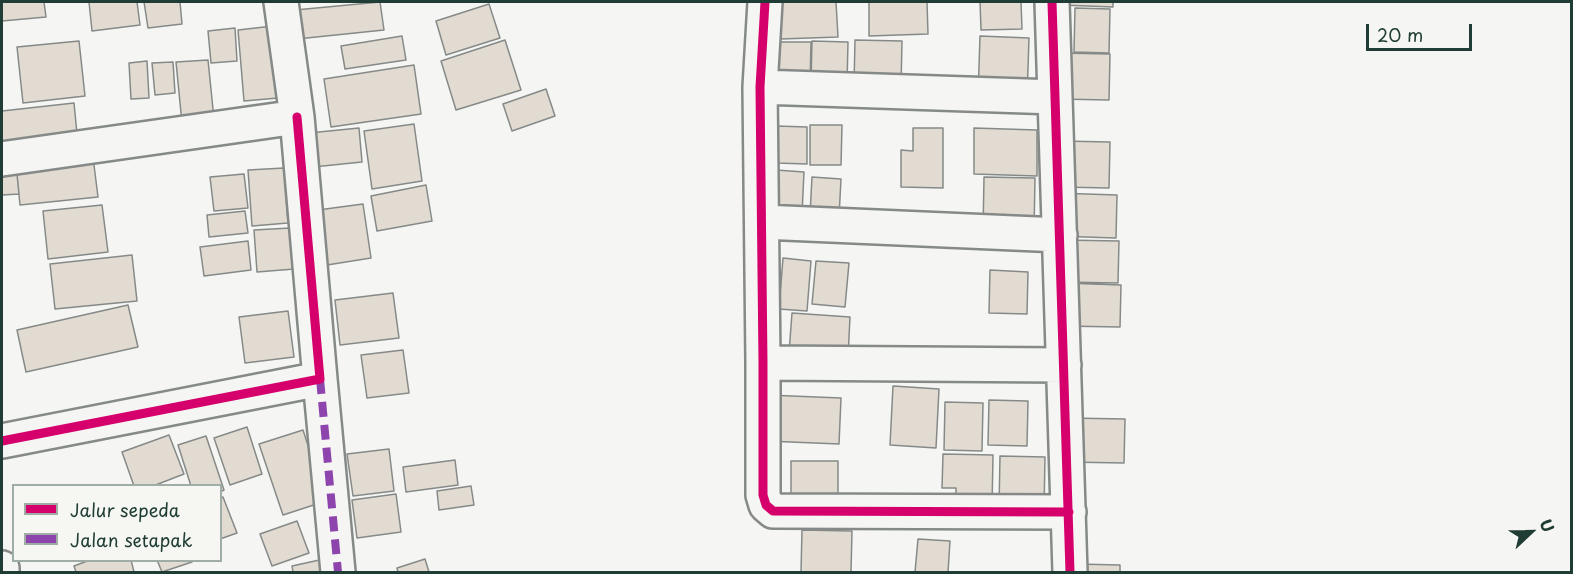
<!DOCTYPE html>
<style>
body{margin:0}
#map{position:relative;width:1573px;height:574px;overflow:hidden;background:#f5f5f3;font-family:"Playpen Sans",sans-serif}
canvas{display:block}
.frame{position:absolute;inset:0;border:3px solid #1f3d34;pointer-events:none}
.legend{position:absolute;left:12px;top:484px;width:210px;height:78px;box-sizing:border-box;background:#f6f6f2;border:2px solid #a0aca6;margin:0;padding:8px 10px;list-style:none;font-size:18px;color:#1f3d34}
.legend li{display:flex;align-items:center;gap:12px;height:30px}
.legend b{width:30px;border:2px solid #a0aca6}
.north{position:absolute;left:1501px;top:502px;width:60px;height:60px;-webkit-text-stroke:4px #f6f6f2;paint-order:stroke;rotate:68deg;font-size:16px;font-weight:700;line-height:24px;text-align:center;color:#1f3d34}
.north::after{content:'';display:block;margin:auto;width:21px;height:27px;background:#1f3d34;clip-path:polygon(50% 0,100% 100%,50% 72%,0 100%)}
.scale{position:absolute;left:1366px;top:24px;width:106px;height:27px;box-sizing:border-box;border:3px solid #1f3d34;border-top:0;padding-left:8px;font-size:18px;line-height:21px;white-space:nowrap;color:#1f3d34;-webkit-text-stroke:4px #f6f6f2;paint-order:stroke}
</style>
<div id="map">
<canvas width="1573" height="574"></canvas>
<div class="frame"></div>
<ul class="legend">
<li><b style="height:8px;background:#d6006c"></b>Jalur sepeda</li>
<li><b style="height:8px;background:#8e44ad"></b>Jalan setapak</li>
</ul>
<div class="north">U</div>
<div class="scale">20 m</div>
</div>
<script>
const context = document.querySelector('canvas').getContext('2d');
context.lineJoin = 'round';
function fill(path, color) { context.fillStyle = color; context.fill(path, 'evenodd'); }
function strokePath(path, color, width, dash) { context.strokeStyle = color; context.lineWidth = width; context.lineCap = dash ? 'butt' : 'round'; context.setLineDash(dash || []); context.stroke(path); }
const building = new Path2D(`
 M2,2H44L46,17L2,21Z
 M89,2H137L140,25L92,31Z
 M144,2H180L182,24L148,28Z
 M380,2L384,30L297,39L295,10Z
 M780,2H836L838,37L781,39Z
 M869,2H927L928,34L869,36Z
 M980,2H1021L1022,29L981,30Z
 M1062,2H1113V7L1061,5Z
 M489,4L500,38L446,55L436,21Z
 M1075,8L1110,9L1109,53L1074,52Z
 M273,26L278,98L244,101L238,30Z
 M235,28L237,61L211,63L208,31Z
 M402,36L406,60L345,69L341,46Z
 M980,36L1029,38L1027,99L978,97Z
 M505,40L521,90L456,110L441,61Z
 M855,40L902,41L901,86L854,85Z
 M79,41L85,96L23,103L17,47Z
 M812,41L848,42L847,83L811,82Z
 M775,42H811L810,84L774,83Z
 M1058,53L1110,54L1109,100L1057,99Z
 M208,60L214,119L182,123L176,62Z
 M147,61L149,98L131,99L129,63Z
 M173,62L175,93L155,95L152,63Z
 M414,65L421,114L331,127L324,79Z
 M546,89L555,116L512,131L503,104Z
 M74,103L78,144L2,151V111Z
 M414,124L422,181L372,189L364,131Z
 M810,125H842L841,165H810Z
 M776,126L807,127V164L776,163Z
 M359,128L362,162L313,167L309,133Z
 M913,128H943V188L901,187V150L913,151Z
 M974,128L1037,130V176L974,174Z
 M1061,141L1110,142L1109,188L1060,187Z
 M93,157L98,197L20,205L16,164Z
 M16,164L19,194L2,195V166Z
 M284,168L288,223L252,226L248,170Z
 M762,169L804,172L802,214L760,212Z
 M244,174L248,208L214,211L210,177Z
 M812,177L841,179L839,217L810,215Z
 M984,177L1035,178L1034,231H983Z
 M426,185L432,221L377,231L371,196Z
 M1055,193L1117,195L1116,238L1054,236Z
 M363,204L371,258L327,265L318,210Z
 M102,205L108,252L48,259L43,211Z
 M245,211L248,233L209,237L207,215Z
 M290,228L294,269L257,272L254,230Z
 M1063,240L1119,241L1118,283L1062,282Z
 M248,241L251,270L204,276L200,247Z
 M132,255L137,301L55,309L50,264Z
 M783,258L811,261L807,311L779,309Z
 M816,261L849,263L845,307L812,304Z
 M990,270L1028,272L1027,314L989,313Z
 M1063,283L1121,285L1120,327L1062,326Z
 M393,293L399,338L340,345L335,300Z
 M128,305L138,347L26,372L17,330Z
 M288,311L294,357L245,363L239,317Z
 M792,313L850,317L848,357L789,353Z
 M403,350L409,393L367,398L361,355Z
 M893,386L939,389L936,448L890,445Z
 M767,395L841,398L839,444L766,441Z
 M989,400L1028,401L1027,446L988,445Z
 M945,402L983,403L982,451L944,450Z
 M1067,418L1125,419L1124,463L1066,462Z
 M247,427L262,474L230,485L214,438Z
 M303,430L326,501L283,515L259,444Z
 M169,435L184,474L153,486H134L122,452Z
 M206,436L224,490L220,492V486H191L178,445Z
 M389,449L394,491L353,496L347,454Z
 M943,454L993,455L992,508L956,507V488H942Z
 M1000,456L1045,457L1044,510L999,508Z
 M455,460L458,485L406,492L403,467Z
 M791,461H838V499H791Z
 M471,486L474,505L439,510L437,491Z
 M396,494L401,532L357,538L352,500Z
 M223,497L237,533L220,539V498Z
 M297,521L309,553L272,566L260,534Z
 M802,530L852,531L851,572H801Z
 M918,539L950,541L948,572H915Z
 M324,559L327,572H293L292,566Z
 M425,559L429,572H398L397,568Z
 M90,560H131L134,572H76L74,566Z
 M157,560H192V562L162,572Z
 M1076,564L1120,565V572H1075Z`);
fill(building, '#e2dbd1');
strokePath(building, '#858a88', 1.5);
const minor = new Path2D(`
 M765,2L760,87L763,363V495L766,505L773,511L1069,512
 M1052,2L1070,572
 M760,87L1055,97
 M2,159L297,117L281,2
 M762,222L1060,235
 M763,363L1064,365
 M320,379L338,572
 M2,441L320,379L297,117
 M2,568V572`);
strokePath(minor, '#858a88', 38);
strokePath(minor, '#f5f5f3', 33);
strokePath(new Path2D(`
 M320,379L338,572`), '#8e44ad', 8, [15, 8]);
strokePath(new Path2D(`
 M765,2L760,87L763,363V495L766,505L773,511L1069,512
 M1052,2L1070,572
 M2,441L320,379L297,117`), '#d6006c', 9);
</script>
